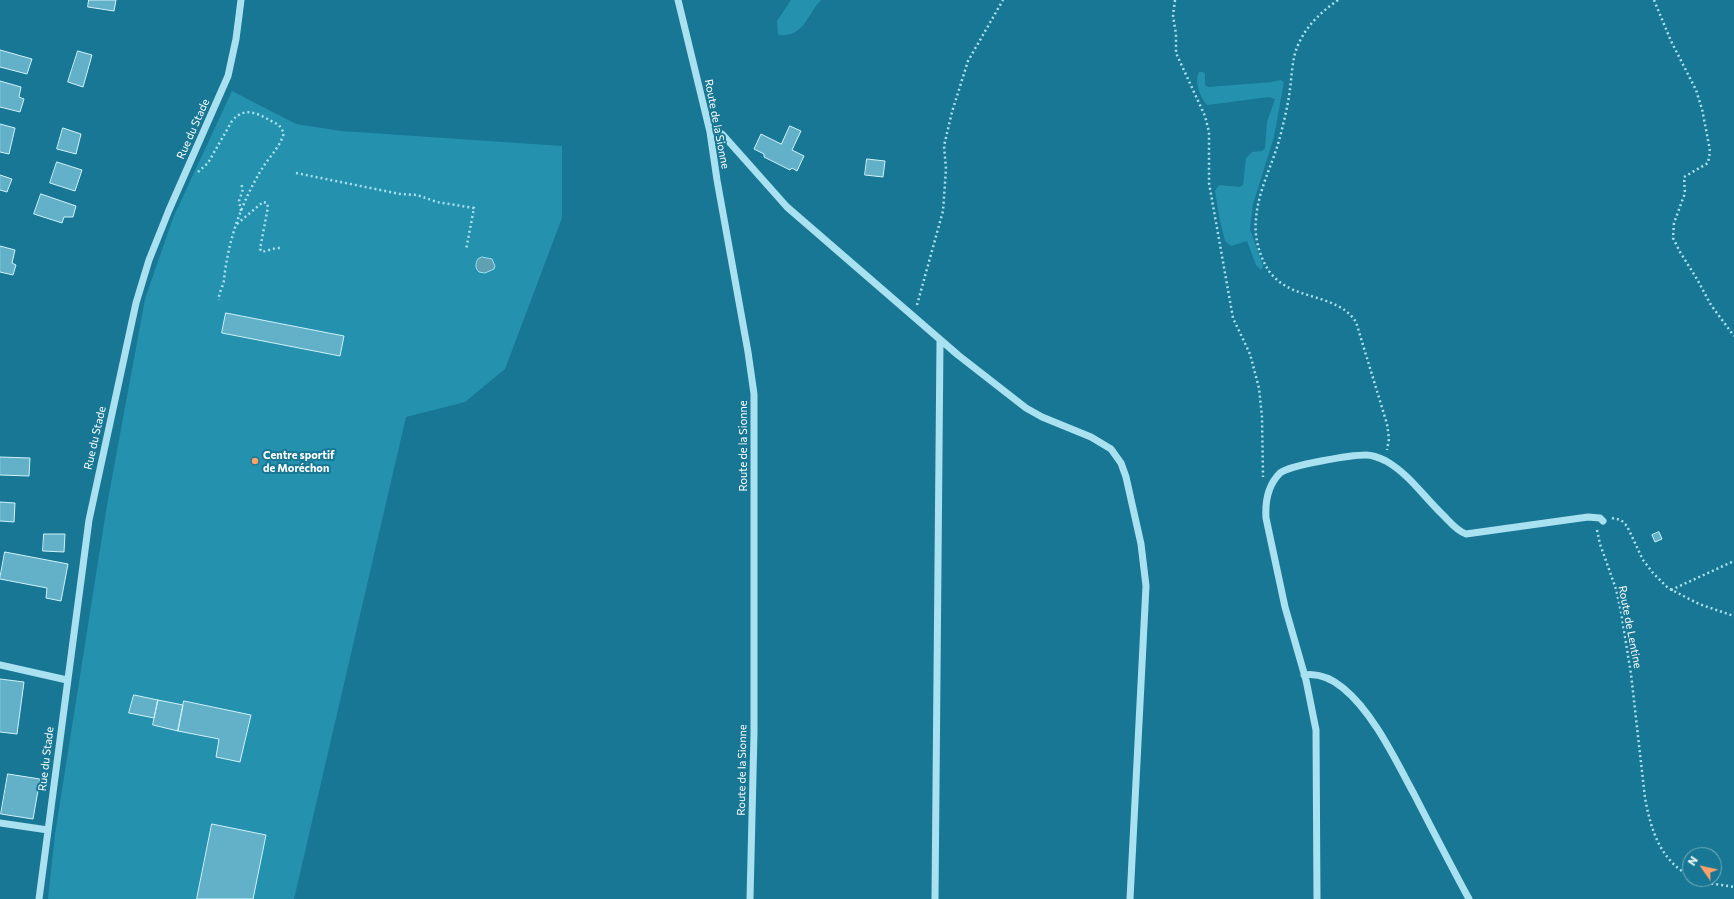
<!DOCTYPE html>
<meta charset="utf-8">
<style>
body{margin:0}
#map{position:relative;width:1734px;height:899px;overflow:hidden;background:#187794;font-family:Commissioner,sans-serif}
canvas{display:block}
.north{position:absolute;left:1682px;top:847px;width:40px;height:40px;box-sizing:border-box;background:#187794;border:1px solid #74adbf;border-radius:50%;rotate:304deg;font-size:11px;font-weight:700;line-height:16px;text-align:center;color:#fff}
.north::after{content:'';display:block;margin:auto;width:14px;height:18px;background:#ffa168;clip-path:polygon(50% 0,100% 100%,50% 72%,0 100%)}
</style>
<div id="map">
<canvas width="1734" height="899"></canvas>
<div class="north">N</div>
</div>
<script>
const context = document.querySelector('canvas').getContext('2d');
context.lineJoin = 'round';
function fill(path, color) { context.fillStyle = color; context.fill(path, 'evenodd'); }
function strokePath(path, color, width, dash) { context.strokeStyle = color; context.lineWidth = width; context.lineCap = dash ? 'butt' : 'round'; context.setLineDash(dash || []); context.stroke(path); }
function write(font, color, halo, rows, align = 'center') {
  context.font = font + ' Commissioner,sans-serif'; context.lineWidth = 4; context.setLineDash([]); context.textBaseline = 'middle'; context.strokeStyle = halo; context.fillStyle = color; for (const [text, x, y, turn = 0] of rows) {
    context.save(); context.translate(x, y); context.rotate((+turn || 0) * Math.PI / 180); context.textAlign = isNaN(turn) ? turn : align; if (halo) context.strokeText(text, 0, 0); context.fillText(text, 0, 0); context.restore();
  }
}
fill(new Path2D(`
 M791,0H821C806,16 804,38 778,35L777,21Z
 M1199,72H1203L1205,74V85L1208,87L1272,82L1281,80L1284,82L1274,137L1253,204L1250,229L1263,266L1261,270L1256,265L1247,241L1231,246L1225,241L1220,221L1215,191L1219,185L1240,187L1243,185L1246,158L1252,152L1262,151L1265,148L1267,122L1275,99L1269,97L1207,105C1200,97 1194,81 1199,72Z
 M232,91L296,124L341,131L562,146V218L505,369L465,402L406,417L294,899H48L55,834L107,505L145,299L173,218Z`), '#2491af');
const water = new Path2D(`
 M482,257L492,259L495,266L494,269L485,273L479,272C475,268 475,264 478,259Z`);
fill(water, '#61a0b2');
strokePath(water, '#9ce1f2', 1);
const building = new Path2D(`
 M89,0H116L114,11L88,7Z
 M0,50L32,59L27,74L0,67Z
 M78,51L92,55L83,87L68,82Z
 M0,81L21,87L19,97L24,99L20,112L0,107Z
 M0,124L15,128L9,154L0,152Z
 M790,126L801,131L792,150L804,156L797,171L792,168L790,170L764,157V154L754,149L761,134L781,144Z
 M63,128L81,134L76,154L57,149Z
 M867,159L885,161L883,177L865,175Z
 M57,162L82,170L75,191L50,183Z
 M0,175L12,179L7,192L0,190Z
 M41,194L76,206L73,217H64L62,223L34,214Z
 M0,246L15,250L12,263L16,265L13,275L0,272Z
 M226,313L344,336L340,356L222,333Z
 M0,457L30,458L29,476L0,475Z
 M0,502L15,503L14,522L0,521Z
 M1659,532L1662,539L1655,542L1652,535Z
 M44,534H65L64,552L43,551Z
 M5,552L68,564L61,601L46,598L47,588L0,579Z
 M0,679L24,682L17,734L0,732Z
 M134,695L158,700L154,718L129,713Z
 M158,700L183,705L178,731L153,725Z
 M184,701L251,715L240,762L216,757L219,739L178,731Z
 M8,774L40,779L33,819L1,814Z
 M212,824L266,835L253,899H197Z`);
fill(building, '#63b1c8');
strokePath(building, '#d0f2fb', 1);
strokePath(new Path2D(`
 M1175,0L1173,16L1176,34V53L1205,116L1209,132V183L1233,318L1250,354L1259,388L1262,417L1263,477
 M1338,0C1321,12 1307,25 1298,45C1292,58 1292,75 1290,89C1288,105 1284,121 1280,137C1273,164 1258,190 1256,219C1254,236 1259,256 1269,271C1291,302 1337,292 1356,322L1387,424L1389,439L1387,450
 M1654,0L1671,41L1696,90L1702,109L1709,145L1710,152L1708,163L1684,177L1685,193L1674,223L1673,238L1680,252L1697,279L1711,305L1734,336
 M198,172L208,163L232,121C247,103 262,117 279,125L284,133C280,147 270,156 263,167C242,201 228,240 224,280C223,287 218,294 219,300
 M296,173L400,194L417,195L437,202L474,208L466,250
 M241,211L239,201L243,189L241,184
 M237,224L263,202L267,203L268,207L260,249L262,252L276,248H280
 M917,305L943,211L946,169L944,146L952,112L968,61L1003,0
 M1612,518L1621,520L1627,526L1643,560L1653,573L1668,588L1699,604L1734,616
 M1597,530L1600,544L1616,589L1621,612L1631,674L1645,798C1651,830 1660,860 1690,876
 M1671,590L1734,561
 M1697,879L1708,883L1734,887`), '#a9e1f0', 2.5, [2, 3]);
strokePath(new Path2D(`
 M678,0L710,132L717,180L748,352L754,394V733L750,899
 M710,132L717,131L723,135L787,207L958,355L1026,408L1042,417L1091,437L1111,449L1121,463L1126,477L1141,544L1146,586L1130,899
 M0,665L67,680
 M1304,675C1318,673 1332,679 1343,688C1373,712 1396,761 1414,794C1432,829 1450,864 1469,899
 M0,823L48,830
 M39,899L89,520L136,303L149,260L169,210L228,76L236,39L241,0
 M935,899L940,341
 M1317,899L1316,730L1306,680L1285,607L1266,518C1265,502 1268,485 1280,473C1290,465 1351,455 1366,455C1373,455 1380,458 1386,461C1409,474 1424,497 1443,515C1450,522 1457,531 1466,534L1588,517L1600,518L1603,521`), '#a9e1f0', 7);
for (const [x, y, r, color] of [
 [255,461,4,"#ffa168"]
]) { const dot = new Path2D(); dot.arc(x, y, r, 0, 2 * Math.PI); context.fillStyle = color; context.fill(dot); strokePath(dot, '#187794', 1.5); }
write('11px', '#fff', '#187794', [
 ["Route de la Sionne",717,124,79],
 ["Rue du Stade",193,129,-66],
 ["Rue du Stade",95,438,-77],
 ["Route de la Sionne",743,446,-90],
 ["Route de Lentine",1630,627,79],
 ["Rue du Stade",46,759,-83],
 ["Route de la Sionne",742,770,-89]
]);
write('bold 11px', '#fff', '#187794', [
 ["Centre sportif",263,455],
 ["de Moréchon",263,468]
], 'left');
</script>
